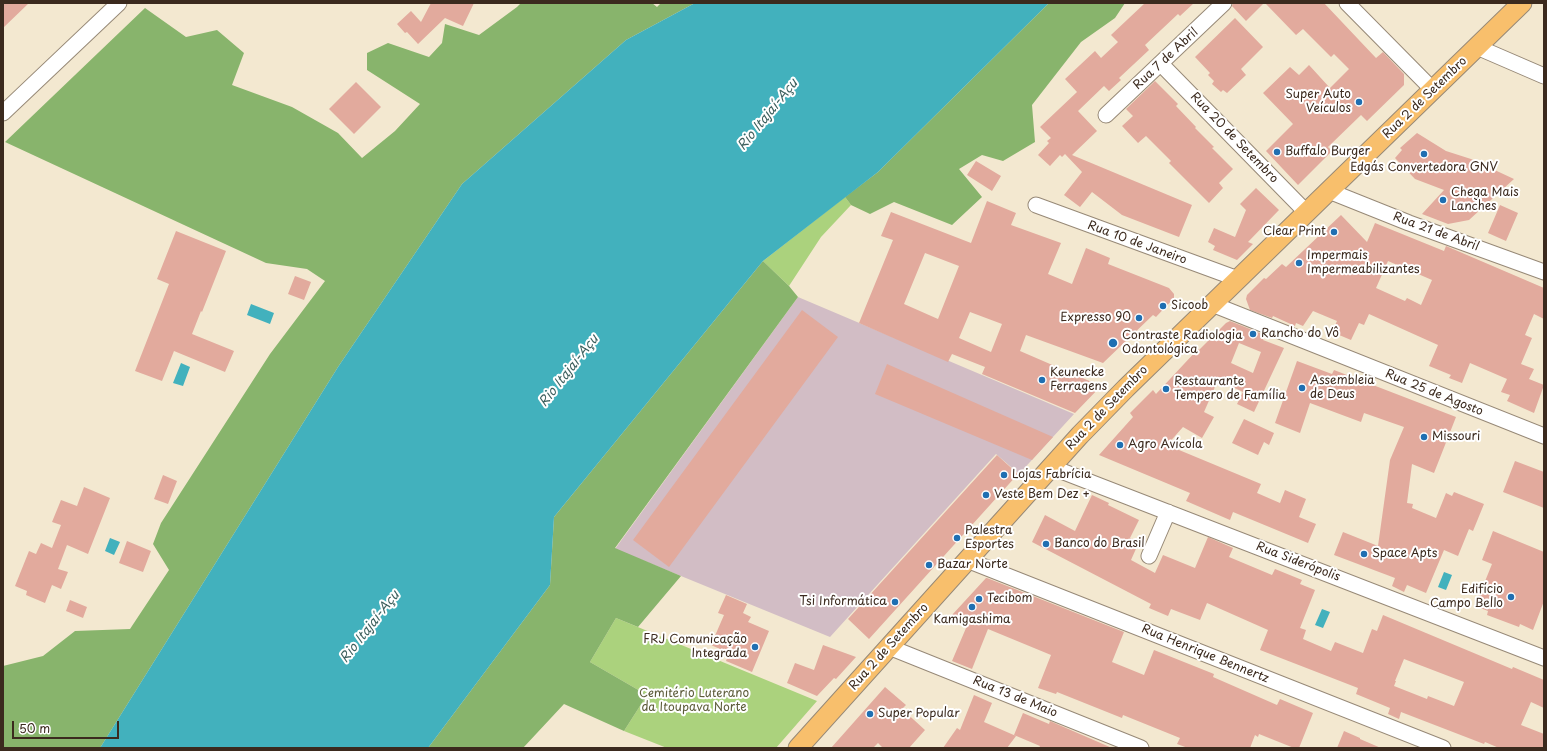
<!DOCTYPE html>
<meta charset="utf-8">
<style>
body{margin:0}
#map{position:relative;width:1547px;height:751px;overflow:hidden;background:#f3e8d0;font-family:"Playpen Sans",sans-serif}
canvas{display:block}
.frame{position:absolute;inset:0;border:4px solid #3b2a1e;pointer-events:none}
.scale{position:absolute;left:12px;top:721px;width:107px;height:18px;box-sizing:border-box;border:2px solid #3b2a1e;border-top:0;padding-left:5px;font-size:12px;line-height:14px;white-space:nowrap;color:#3b2a1e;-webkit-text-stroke:3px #fff;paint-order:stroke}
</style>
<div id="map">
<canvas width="1547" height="751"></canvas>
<div class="frame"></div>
<div class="scale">50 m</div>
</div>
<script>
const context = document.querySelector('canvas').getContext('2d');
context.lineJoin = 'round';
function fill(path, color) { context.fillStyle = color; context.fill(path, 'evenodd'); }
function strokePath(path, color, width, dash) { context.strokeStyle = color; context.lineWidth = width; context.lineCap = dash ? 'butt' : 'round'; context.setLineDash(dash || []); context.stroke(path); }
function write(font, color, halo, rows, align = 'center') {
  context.font = font + ' "Playpen Sans",sans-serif'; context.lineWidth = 4; context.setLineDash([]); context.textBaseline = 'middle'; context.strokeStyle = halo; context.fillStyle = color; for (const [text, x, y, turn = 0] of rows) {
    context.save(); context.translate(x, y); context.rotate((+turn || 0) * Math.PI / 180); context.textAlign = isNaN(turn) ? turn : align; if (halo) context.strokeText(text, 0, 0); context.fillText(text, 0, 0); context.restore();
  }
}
fill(new Path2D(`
 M798,297L1074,414L1019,474L996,454L830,637L615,549Z`), '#d2bdc5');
fill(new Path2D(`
 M845,197L851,205L821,237L789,286L763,261Z
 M616,618L817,701L776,748H667L624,731L647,695L590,662Z`), '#abd27d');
fill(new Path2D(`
 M521,3H652L657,7L661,3H695L626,40L462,184L338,367L100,748H3V666L43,656L75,631L130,629L169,570L153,544L161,523L270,354L325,281L307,269L266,263L5,142L145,8L186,37L217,30L244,53L232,85L292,107L338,133L362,158L395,131L420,104L367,70V53L388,43L429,57L442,43L445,24L479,35L517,7Z
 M1049,3H1125L1115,18L1081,42L1032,105L1035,142L1003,161L982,155L959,169L982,197L952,225L894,202L870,214L851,205L845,197L878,172Z
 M763,261L789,286L798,297L615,548L681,576L638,627L616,618L590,662L647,695L624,731L564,704L523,748H428L550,585L554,517Z`), '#88b46c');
fill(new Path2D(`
 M695,3H1049L878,172L763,261L554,517L550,585L428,748H100L338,367L462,184L626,40Z
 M251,304L274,313L270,324L247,315Z
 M181,363L190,367L183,386L173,383Z
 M110,538L120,542L114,555L105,551Z
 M1444,572L1452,575L1446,590L1438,587Z
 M1322,609L1330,612L1323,628L1315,625Z`), '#42b1bd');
fill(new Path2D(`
 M3,3H29L3,28Z
 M431,3H474L463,26L445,18L418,44L407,32L405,33L397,24L411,11L421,22Z
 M1145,3H1194L1180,16L1178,14L1145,45L1149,50L1119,78L1121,80L1109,91L1104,86L1078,111L1097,131L1072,155L1192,205L1179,237L1122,215L1092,192L1080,207L1064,195L1082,172L1065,154L1062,157L1060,155L1050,166L1038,155L1049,143L1047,141L1051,138L1040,127L1077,92L1065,79L1095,51L1101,58L1118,42L1111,35Z
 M1233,3H1264L1246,21L1232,6Z
 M1265,3H1324L1376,58L1383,52L1404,74V85L1367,121L1361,115L1328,147L1332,151L1298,185L1266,151L1293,124L1263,93L1290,67L1299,75L1309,65L1330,88L1349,69L1334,54L1331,57L1303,29L1296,35Z
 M1235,18L1263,47L1241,69L1246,75L1227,93L1223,90L1221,92L1212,84L1214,81L1208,75L1210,73L1195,57Z
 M1155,81L1178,104L1176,106L1196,127L1195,128L1214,147L1212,148L1233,169L1219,183L1223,188L1209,203L1169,163L1171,161L1146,136L1138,143L1122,126L1133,116L1126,109Z
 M356,82L381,107L354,134L329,109Z
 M1417,133L1446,151L1471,159L1514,179L1469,220L1448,224L1422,214L1444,190L1415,179L1395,158L1402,150L1400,148Z
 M976,161L1001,176L992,191L967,175Z
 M1256,188L1279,210L1248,242L1253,244L1237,260L1213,250L1215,246L1208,242L1214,228L1235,237L1246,210L1240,204Z
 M987,201L1016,213L1011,225L1061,243L1048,274L1072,284L1086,248L1110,258L1108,264L1169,288L1174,294V298L1156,317L1153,315L1103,363L1026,335L1020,351L1101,386L1075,413L982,374L985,367L952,354L948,362L859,323L893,240L881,236L891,212L971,243ZM925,253L959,266L938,319L904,304ZM970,312L1002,324L991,352L959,338Z
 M1500,205L1518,213L1506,241L1488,233Z
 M1341,215L1367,242L1375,223L1444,251L1446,246L1544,288V319L1534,314L1525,335L1532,338L1521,364L1534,369L1529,379L1544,385L1534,413L1507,401L1510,395L1501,392L1507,379L1470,363L1462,383L1449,378L1451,375L1429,366L1438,345L1369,314L1364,325L1359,323L1351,340L1332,332L1337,321L1313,311L1303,326L1296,323L1295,326L1273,316L1272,318L1250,310L1246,299L1247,295L1264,278L1266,279L1282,264L1286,267ZM1388,261L1432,280L1421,305L1407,298L1405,301L1376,288Z
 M176,231L226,251L202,312L201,311L192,334L234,351L225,372L174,351L162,381L135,371L169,284L157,279Z
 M295,276L311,282L304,300L288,294Z
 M802,310L838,337L669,567L633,540Z
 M1230,321L1265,335L1263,340L1284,348L1254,412L1237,404L1243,392L1218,380L1204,412L1214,417L1202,438L1183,427L1167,445L1261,484L1257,493L1280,503L1285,490L1306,499L1299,517L1316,524L1308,543L1233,512L1230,520L1186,501L1190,493L1099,455L1133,417L1130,413L1153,390L1156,394L1198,349L1199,350L1226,323ZM1239,343L1261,352L1253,373L1231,363Z
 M1297,361L1332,374L1334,370L1456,417L1434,473L1412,464L1407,503L1413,504L1412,508L1436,518L1446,493L1452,496L1454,492L1484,504L1473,531L1469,529L1458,556L1444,550L1426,593L1407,585L1404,592L1392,586L1395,578L1334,555L1343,532L1378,546L1390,460L1404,427L1364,413L1361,422L1310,403L1300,433L1275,423Z
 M887,364L1053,437L1032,460L875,394Z
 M1244,419L1274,433L1269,445L1264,442L1258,455L1232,443Z
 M997,455L1018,474L869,639L848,619Z
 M1515,461L1544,472V508L1503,492Z
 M163,475L177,481L168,504L154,499Z
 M84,487L110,498L88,554L67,545L58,569L68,572L61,589L52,585L45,603L26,595L27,591L15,586L29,551L36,554L41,543L52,548L61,525L52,522L61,500L77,506Z
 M1092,495L1109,503L1108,505L1139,520L1130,538L1139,542L1131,560L1155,573L1163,555L1195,568L1208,537L1233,548L1229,557L1272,575L1275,569L1302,580L1300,584L1315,590L1300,628L1306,630L1303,639L1331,651L1335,642L1363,653L1372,629L1377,631L1383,615L1512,669L1513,667L1544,680V708L1531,702L1521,725L1544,734V748H1499L1485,742L1484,744L1401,712L1399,719L1388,714L1390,708L1356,694L1358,688L1260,650L1268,630L1207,603L1200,620L1171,609L1168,616L1149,608L1151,604L1032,542L1045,515L1075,531ZM1404,659L1464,682L1454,706L1428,696L1427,699L1394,686L1396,681H1395Z
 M1493,531L1544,552V601L1533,630L1520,624L1519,627L1487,615L1488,611L1475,606L1492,564L1482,560Z
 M127,541L151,551L143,572L119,563Z
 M986,578H987L1124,632L1112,662L1144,675L1154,650L1214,674L1213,677L1277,705L1280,699L1313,713L1299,748H1294L1259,734L1258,737L1255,735L1250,748H1188L1177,744L1180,738L1123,715L1122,718L1057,692L1056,694L1038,688L1051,655L988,629L972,669L952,661L969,621L952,615Z
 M726,595L747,604L743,613L751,617L748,622L769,631L752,672L726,661L729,653L711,645L724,615L718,613Z
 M70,600L87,607L83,618L66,611Z
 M823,645L856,657L836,679L834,678L817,696L787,683L795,663L814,670Z
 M885,687L906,705L902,709L925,730L909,748H883L878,743L873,748H831Z
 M974,695L992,703L984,722L1016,736L1007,748H943L957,728L960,730Z
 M1023,713L1049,724L1050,721L1112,748H1039L1040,746L1014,735Z
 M1344,731L1360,738V739L1381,748H1337Z`), '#e2aa9d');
const minor = new Path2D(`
 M1347,3L1433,90
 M1477,47L1544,76
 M1161,64L1307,213
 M3,113L119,3
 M1106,115L1224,3
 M1329,191L1409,223L1544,272
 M1036,205L1238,279
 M1212,304L1544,436
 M1051,467L1544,658
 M1149,556L1168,512
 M967,560L1443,748
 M889,647L1141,748`);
const major = new Path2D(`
 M798,748L1080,435L1126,388L1522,3`);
strokePath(minor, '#978977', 17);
strokePath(major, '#978977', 21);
strokePath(minor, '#fff', 15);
strokePath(major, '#f8bf6c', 19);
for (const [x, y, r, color] of [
 [1359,102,4,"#1f6fb2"],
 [1277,152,4,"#1f6fb2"],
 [1424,154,4,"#1f6fb2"],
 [1443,200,4,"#1f6fb2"],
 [1334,232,4,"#1f6fb2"],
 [1299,263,4,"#1f6fb2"],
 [1163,306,4,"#1f6fb2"],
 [1139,318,4,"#1f6fb2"],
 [1253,334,4,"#1f6fb2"],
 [1113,343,5,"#1f6fb2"],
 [1042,380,4,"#1f6fb2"],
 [1302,388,4,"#1f6fb2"],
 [1166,389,4,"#1f6fb2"],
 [1424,437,4,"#1f6fb2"],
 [1120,445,4,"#1f6fb2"],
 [1004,475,4,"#1f6fb2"],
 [986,495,4,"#1f6fb2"],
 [957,538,4,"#1f6fb2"],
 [1046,544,4,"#1f6fb2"],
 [1364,554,4,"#1f6fb2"],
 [929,565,4,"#1f6fb2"],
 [1511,597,4,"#1f6fb2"],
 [979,599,4,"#1f6fb2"],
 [895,602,4,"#1f6fb2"],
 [972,607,4,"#1f6fb2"],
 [755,647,4,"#1f6fb2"],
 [870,714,4,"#1f6fb2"]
]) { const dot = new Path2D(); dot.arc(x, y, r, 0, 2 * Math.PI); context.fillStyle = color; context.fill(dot); strokePath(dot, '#fff', 1.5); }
write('12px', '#3b2a1e', '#fff', [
 ["Rua 7 de Abril",1166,59,-43],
 ["Rua 2 de Setembro",1425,98,-44],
 ["Rua 20 de Setembro",1234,138,46],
 ["Rua 21 de Abril",1436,232,20],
 ["Rua 10 de Janeiro",1137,243,20],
 ["Rua 25 de Agosto",1434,393,22],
 ["Rua 2 de Setembro",1107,408,-46],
 ["Rua Siderópolis",1298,562,21],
 ["Rua 2 de Setembro",889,647,-48],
 ["Rua Henrique Bennertz",1205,654,22],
 ["Rua 13 de Maio",1015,697,22]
]);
write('12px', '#3b2a1e', '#fff', [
 ["Super Auto",1351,95,"right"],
 ["Veículos",1351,109,"right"],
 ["Buffalo Burger",1285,152],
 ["Edgás Convertedora GNV",1424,168,"center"],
 ["Chega Mais",1451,193],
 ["Lanches",1451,207],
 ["Clear Print",1326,232,"right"],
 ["Impermais",1307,256],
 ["Impermeabilizantes",1307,270],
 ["Sicoob",1171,306],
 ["Expresso 90",1131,318,"right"],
 ["Rancho do Vô",1261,334],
 ["Contraste Radiologia",1122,336],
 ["Odontológica",1122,350],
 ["Keunecke",1050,373],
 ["Ferragens",1050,387],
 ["Assembleia",1310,381],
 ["de Deus",1310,395],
 ["Restaurante",1174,382],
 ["Tempero de Família",1174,396],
 ["Missouri",1432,437],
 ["Agro Avícola",1128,445],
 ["Lojas Fabrícia",1012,475],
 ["Veste Bem Dez +",994,495],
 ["Palestra",965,531],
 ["Esportes",965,545],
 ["Banco do Brasil",1054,544],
 ["Space Apts",1372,554],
 ["Bazar Norte",937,565],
 ["Edifício",1503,590,"right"],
 ["Campo Bello",1503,604,"right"],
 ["Tecibom",987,599],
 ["Tsi Informática",887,602,"right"],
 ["Kamigashima",972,620,"center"],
 ["FRJ Comunicação",747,640,"right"],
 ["Integrada",747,654,"right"],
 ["Super Popular",878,714]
], 'left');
write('12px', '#5d5c3a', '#fff', [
 ["Cemitério Luterano",694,694],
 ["da Itoupava Norte",694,708]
]);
write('italic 13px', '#3e605e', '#fff', [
 ["Rio Itajaí-Açu",768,115,-51],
 ["Rio Itajaí-Açu",569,371,-52],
 ["Rio Itajaí-Açu",370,627,-52]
]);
</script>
